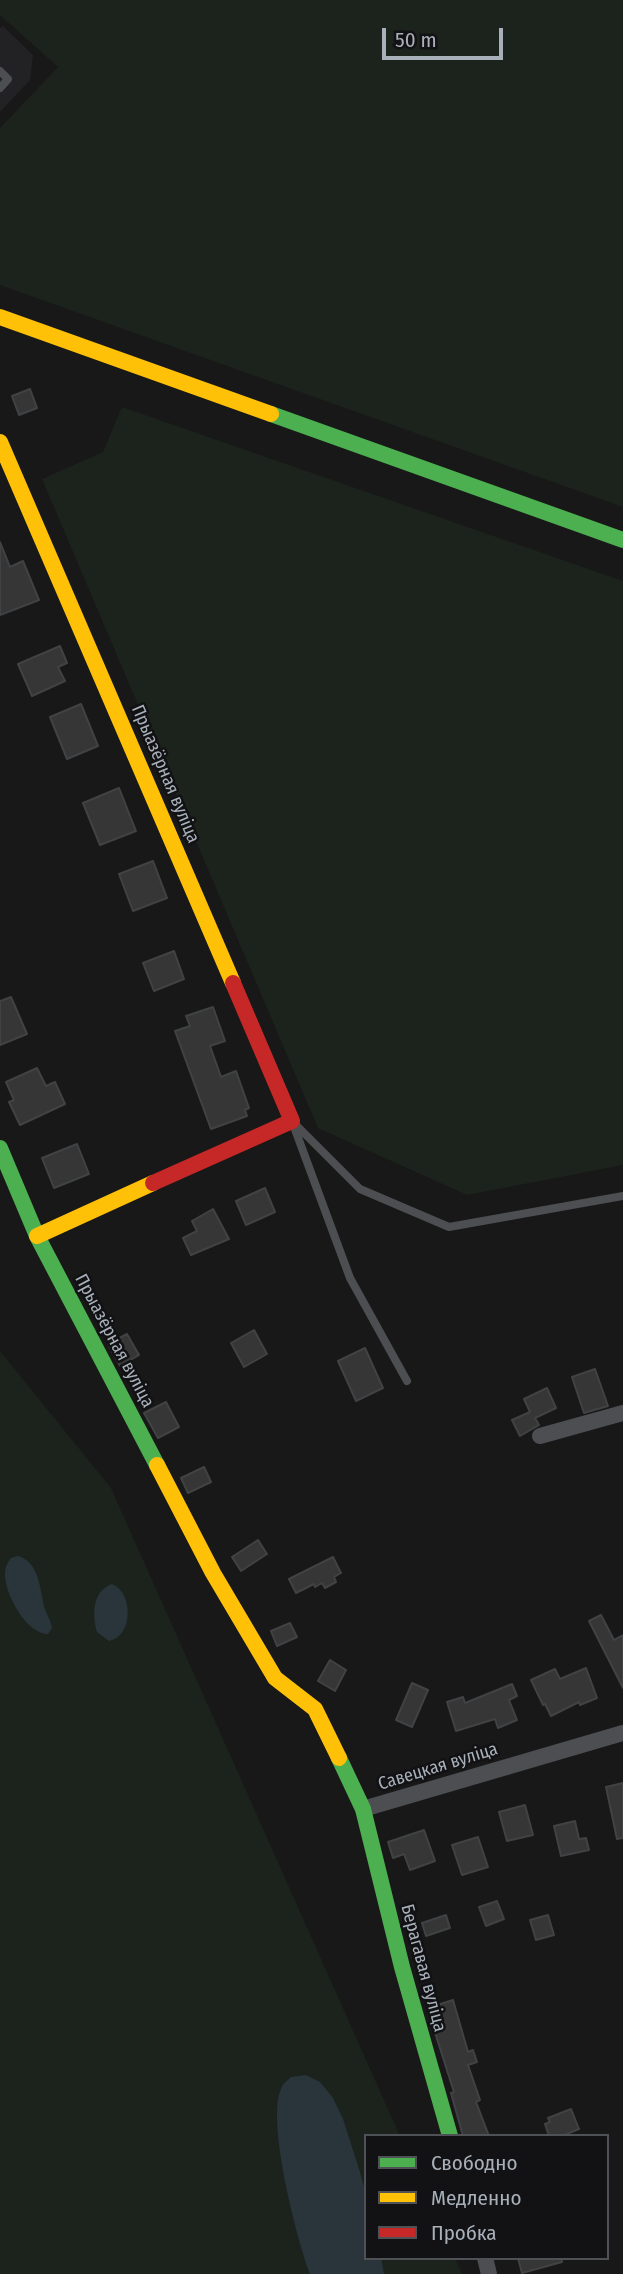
<!DOCTYPE html>
<meta charset="utf-8">
<style>
body{margin:0}
#map{position:relative;width:623px;height:2274px;overflow:hidden;background:#181818;font-family:"Fira Sans Condensed",sans-serif}
canvas{display:block}
.legend{position:absolute;left:364px;top:2134px;width:245px;height:126px;box-sizing:border-box;background:#121214;border:2px solid #4e5156;margin:0;padding:9px 12px;list-style:none;font-size:21px;color:#a8b0ba}
.legend li{display:flex;align-items:center;gap:14px;height:35px}
.legend b{width:35px;border:2px solid #4e5156}
.scale{position:absolute;left:382px;top:28px;width:121px;height:32px;box-sizing:border-box;border:4px solid #a8b0ba;border-top:0;padding-left:9px;font-size:21px;line-height:24px;white-space:nowrap;color:#a8b0ba;-webkit-text-stroke:5px #121214;paint-order:stroke}
</style>
<div id="map">
<canvas width="623" height="2274"></canvas>
<ul class="legend">
<li><b style="height:9px;background:#4caf50"></b>Свободно</li>
<li><b style="height:9px;background:#ffc107"></b>Медленно</li>
<li><b style="height:9px;background:#c62828"></b>Пробка</li>
</ul>
<div class="scale">50 m</div>
</div>
<script>
const context = document.querySelector('canvas').getContext('2d');
context.lineJoin = 'round';
function fill(path, color) { context.fillStyle = color; context.fill(path, 'evenodd'); }
function strokePath(path, color, width, dash) { context.strokeStyle = color; context.lineWidth = width; context.lineCap = dash ? 'butt' : 'round'; context.setLineDash(dash || []); context.stroke(path); }
function write(font, color, halo, rows, align = 'center') {
  context.font = font + ' "Fira Sans Condensed",sans-serif'; context.lineWidth = 5; context.setLineDash([]); context.textBaseline = 'middle'; context.strokeStyle = halo; context.fillStyle = color; for (const [text, x, y, turn = 0] of rows) {
    context.save(); context.translate(x, y); context.rotate((+turn || 0) * Math.PI / 180); context.textAlign = isNaN(turn) ? turn : align; if (halo) context.strokeText(text, 0, 0); context.fillText(text, 0, 0); context.restore();
  }
}
fill(new Path2D(`
 M3,26L33,55L30,80L0,112V28Z`), '#222224');
fill(new Path2D(`
 M0,0H623V507L0,285V128L58,67L0,15Z
 M122,407L623,581V1165L467,1195L318,1128L42,479L103,452Z
 M0,1351L111,1488L400,2136H366V2258H455L462,2274H0Z`), '#1b231c');
fill(new Path2D(`
 M18,1556C39,1562 40,1588 44,1606C46,1614 51,1620 52,1628L48,1634C26,1634 4,1593 5,1573C5,1567 8,1562 11,1558Z
 M112,1584C133,1592 134,1636 109,1641L97,1632C92,1615 92,1591 112,1584Z
 M306,2075L320,2082L333,2098L343,2119L359,2169L366,2194V2258H381L384,2274H310C297,2240 266,2121 281,2089C282,2084 288,2080 291,2077Z`), '#29353b');
const building = new Path2D(`
 M30,389L37,408L19,415L12,396Z
 M0,542L10,567L23,561L39,600L0,615Z
 M60,646L67,663L58,667L65,681L32,696L18,664Z
 M81,704L98,746L67,759L50,717Z
 M119,788L136,831L100,845L83,803Z
 M153,861L167,898L133,911L119,874Z
 M174,951L184,979L154,991L143,963Z
 M11,997L27,1034L0,1045V1001Z
 M213,1007L225,1041L210,1046L221,1077L236,1071L249,1108L245,1110L247,1116L211,1129L175,1031L190,1026L186,1016Z
 M37,1068L46,1086L55,1082L65,1104L20,1125L9,1102L14,1100L6,1082Z
 M77,1144L89,1174L54,1188L42,1158Z
 M265,1188L275,1212L246,1225L236,1201Z
 M213,1209L229,1239L191,1255L183,1238L197,1231L192,1221Z
 M254,1330L267,1354L244,1367L231,1343Z
 M127,1334L139,1355L120,1366L108,1344Z
 M365,1348L383,1388L356,1401L338,1361Z
 M595,1369L608,1406L584,1413L572,1377Z
 M547,1388L556,1408L535,1418L539,1425L520,1436L512,1420L530,1412L524,1399Z
 M166,1402L179,1427L158,1438L144,1413Z
 M204,1467L211,1482L188,1493L181,1478Z
 M258,1540L267,1554L241,1571L232,1557Z
 M333,1557L341,1573L334,1577L336,1582L325,1588L322,1583L315,1587L314,1584L296,1593L289,1579Z
 M601,1615L614,1640L623,1635V1688L589,1621Z
 M290,1623L297,1637L277,1646L271,1631Z
 M330,1660L346,1670L335,1691L318,1681Z
 M586,1668L597,1698L580,1705L579,1702L551,1716L545,1704L543,1705L531,1680L555,1669L560,1679Z
 M412,1683L428,1690L412,1727L396,1720Z
 M512,1684L517,1696L509,1700L517,1720L498,1728L495,1719L456,1731L447,1702L463,1697L465,1703Z
 M623,1783V1838L617,1839L606,1787Z
 M525,1805L533,1835L507,1841L499,1812Z
 M575,1821L579,1839L586,1838L589,1850L561,1856L554,1826Z
 M424,1830L435,1861L410,1870L404,1854L393,1858L388,1842Z
 M478,1837L488,1867L462,1875L452,1845Z
 M497,1901L504,1919L486,1926L479,1907Z
 M446,1915L450,1928L426,1936L422,1923Z
 M548,1915L554,1935L536,1940L530,1920Z
 M453,2000L468,2052L473,2050L477,2062L468,2065L480,2100L476,2102L489,2136H463L451,2093L454,2092L430,2017L437,2014L434,2006Z
 M571,2109L579,2129L562,2136H549L545,2124L550,2122L548,2118Z
 M518,2258H561L562,2262L522,2273Z`);
fill(building, '#363637');
strokePath(building, '#404244', 2);
strokePath(new Path2D(`
 M0,71L8,79L0,88
 M293,1122L360,1189L449,1227L623,1196
 M293,1124L350,1278L407,1381`), '#4c4e51', 8);
strokePath(new Path2D(`
 M540,1436L623,1413
 M363,1809L623,1733
 M485,2258L489,2274`), '#4c4e51', 16);
strokePath(new Path2D(`
 M271,414L623,540
 M0,1148L37,1236L157,1465
 M339,1758L363,1809L402,1967L450,2136`), '#4caf50', 16);
strokePath(new Path2D(`
 M0,317L271,414
 M0,442L233,983
 M37,1236L153,1183
 M157,1465L213,1573L275,1678L315,1709L339,1758`), '#ffc107', 16);
strokePath(new Path2D(`
 M153,1183L292,1121L233,983`), '#c62828', 16);
write('18px', '#a8b0ba', '#121214', [
 ["Прыазёрная вуліца",165,774,67],
 ["Прыазёрная вуліца",114,1341,62],
 ["Савецкая вуліца",438,1767,-17],
 ["Берагавая вуліца",423,1968,75]
]);
</script>
